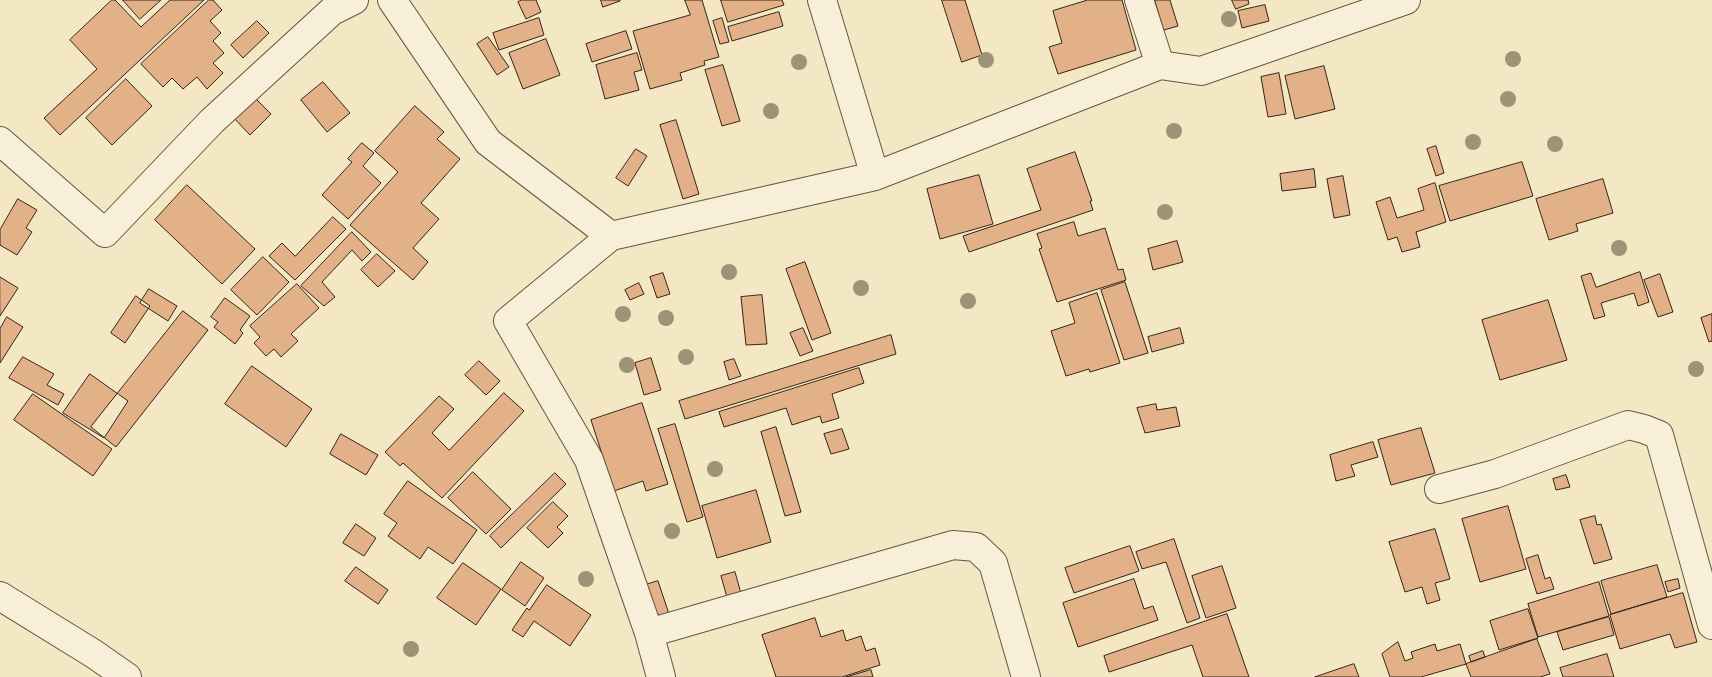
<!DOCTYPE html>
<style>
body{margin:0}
canvas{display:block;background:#f4e7c3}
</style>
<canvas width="1712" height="677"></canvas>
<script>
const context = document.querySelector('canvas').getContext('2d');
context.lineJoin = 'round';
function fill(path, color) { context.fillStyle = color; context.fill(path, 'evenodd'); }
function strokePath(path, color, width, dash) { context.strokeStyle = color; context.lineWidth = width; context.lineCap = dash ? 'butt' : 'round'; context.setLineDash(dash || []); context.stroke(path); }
const building = new Path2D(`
 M112,0H115L141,27L170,0H204L60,135L44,118L97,69L70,40Z
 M123,0H161L140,19Z
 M209,0H213L222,10L210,21L221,33L213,41L224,53L213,63L223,73L207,89L197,77L183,89L172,78L163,87L141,64Z
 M522,0H536L541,12L526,19L518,2Z
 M601,0H620V1L603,7Z
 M685,0H702L719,57L704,61L705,65L680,73L682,80L650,89L633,31L690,15Z
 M721,0H782L784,5L728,22Z
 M942,0H965L982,55L962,62Z
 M1088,0H1122L1136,50L1058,74L1049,47L1062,43L1053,11Z
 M1155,0H1170L1178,26L1164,30Z
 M1232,0H1248L1249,4L1236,9Z
 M1265,5L1269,21L1242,28L1238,11Z
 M779,12L783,26L732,41L728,27Z
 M539,18L544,35L499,50L493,33Z
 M722,18L729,42L720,44L713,21Z
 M257,21L269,33L243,58L231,45Z
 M626,31L632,49L592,62L586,44Z
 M488,37L509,67L497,75L477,44Z
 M546,39L560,75L523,89L509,53Z
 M637,53L642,70L634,72L639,90L605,99L596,65Z
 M723,65L740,121L722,126L705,70Z
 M1324,66L1335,109L1295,119L1285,76Z
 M1279,73L1286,114L1268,117L1261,77Z
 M126,79L152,106L112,145L86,118Z
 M323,82L350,113L327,132L301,100Z
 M253,96L271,114L250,135L232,116Z
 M415,106L444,132L437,139L460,159L421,203L439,219L413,248L428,262L413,280L350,225L398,172L375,151Z
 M676,120L699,194L683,199L660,125Z
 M362,143L374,153L363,166L381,183L348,219L322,195L352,162L348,159Z
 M1436,146L1444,173L1436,176L1427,149Z
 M636,149L647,156L628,186L616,178Z
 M1075,152L1092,201H1090L1093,210L969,252L963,236L1041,210L1027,169Z
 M1522,162L1533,196L1450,221L1439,186Z
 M1314,169L1316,187L1282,191L1280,174Z
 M979,175L993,224L940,239L927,189Z
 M1343,176L1350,215L1334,218L1327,179Z
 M1603,179L1613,213L1576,224L1578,231L1549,240L1536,199Z
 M1435,183L1446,222L1416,232L1420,247L1402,252L1397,237L1388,240L1376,202L1390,197L1397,218L1424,210L1418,189Z
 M187,185L255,249L222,284L155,220Z
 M18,199L37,210L26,228L32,232L17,255L0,245V230Z
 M333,217L346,229L295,280L269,256L282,243L295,256Z
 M1074,222L1078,236L1105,228L1118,270L1123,269L1126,280L1057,302L1039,249L1042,248L1037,234Z
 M352,232L371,252L362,261L352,250L322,282L335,297L324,306L301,286Z
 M1177,241L1183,262L1153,270L1148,249Z
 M377,254L395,271L378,287L361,270Z
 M263,257L289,282L257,315L231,290Z
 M805,262L831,333L812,340L786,269Z
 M1640,272L1649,302L1638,306L1634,293L1601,303L1605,316L1594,319L1581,276L1591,273L1596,287Z
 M663,273L670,294L657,298L650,277Z
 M1660,274L1673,312L1658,317L1644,280Z
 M0,277L18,288L0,316Z
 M1125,282L1148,353L1124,360L1101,290Z
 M639,283L644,294L630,300L625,290Z
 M297,284L319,308L291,334L298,341L281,357L274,349L266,356L254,343L260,337L250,326Z
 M149,289L177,306L168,321L140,303Z
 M1097,293L1120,363L1090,372L1089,369L1066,376L1051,331L1075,323L1069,303Z
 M762,295L767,344L746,345L741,297Z
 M136,296L150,306L125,343L111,333Z
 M225,298L250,316L240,330L243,333L235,344L214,327L218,322L211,317Z
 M1548,300L1567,360L1500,380L1482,320Z
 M183,311L208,330L116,447L91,427Z
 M1712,314V341L1709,342L1701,318Z
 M7,317L23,327L0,363V329Z
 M803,328L813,351L800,356L790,333Z
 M1180,328L1184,343L1152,352L1148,337Z
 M891,335L896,354L685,419L679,401Z
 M23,357L54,374L47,385L64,394L58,405L9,378Z
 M651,358L661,390L644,395L635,363Z
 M734,359L741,376L729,380L724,362Z
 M479,361L500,381L486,395L465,375Z
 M252,366L312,409L286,447L225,404Z
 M859,368L864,383L832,394L839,418L822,423L820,416L792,425L786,408L724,427L719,412Z
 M90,374L128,401L104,438L63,413Z
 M504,393L524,411L442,498L403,463L400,466L385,452L439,396L454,409L432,433L449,450Z
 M33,394L112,449L93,476L14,420Z
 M642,403L668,484L646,491L643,481L614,491L591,420Z
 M1156,404L1157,410L1176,407L1180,426L1145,433L1137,408Z
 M675,424L703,517L687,522L658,429Z
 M776,427L801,512L785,516L761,432Z
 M1421,428L1435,473L1391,485L1378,440Z
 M842,429L849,449L831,454L824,434Z
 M341,434L378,455L366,475L330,454Z
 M1373,442L1378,457L1351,465L1355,476L1336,481L1330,455Z
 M473,472L511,509L486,534L448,498Z
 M555,473L566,484L501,548L490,536Z
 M1566,475L1570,487L1556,490L1553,479Z
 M408,481L477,530L453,564L428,547L420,559L388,536L397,523L384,514Z
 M756,490L771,542L717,558L702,506Z
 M553,502L568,516L557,527L563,533L548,548L527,528Z
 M1508,506L1526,569L1480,582L1462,519Z
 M1595,516L1597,525L1601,524L1612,559L1594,564L1580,520Z
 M356,524L376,538L364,556L343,543Z
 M1435,529L1450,579L1435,583L1440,600L1427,604L1422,587L1405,592L1389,542Z
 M1174,539L1200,618L1187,623L1166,562L1142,569L1136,552Z
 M1130,546L1139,571L1074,593L1065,568Z
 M1538,555L1545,579L1550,577L1554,589L1537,594L1526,559Z
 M521,562L544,578L525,606L502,590Z
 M463,563L501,589L476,625L437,598Z
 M1657,565L1667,597L1611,614L1601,581Z
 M1222,566L1236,608L1206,618L1192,576Z
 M356,567L388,590L378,604L345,581Z
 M735,572L742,597L728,601L721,576Z
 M1134,579L1144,609L1153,606L1158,620L1078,647L1063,603Z
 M1678,579L1680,588L1668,592L1665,582Z
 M658,581L670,617L651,623L639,587Z
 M1599,582L1609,616L1538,637L1528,604Z
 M547,585L591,615L570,646L534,621L523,637L512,630L527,608L529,610Z
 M1683,593L1697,642L1675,648L1670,634L1620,649L1610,615Z
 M1528,609L1538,638L1499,650L1490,621Z
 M1227,614L1249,677H1203L1192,645L1109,672L1104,656Z
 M1609,617L1614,635L1563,650L1557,632Z
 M815,618L821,637L843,630L846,641L861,636L866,651L875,648L880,665L842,677H776L762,635Z
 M1537,639L1550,674L1540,677H1471L1466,664Z
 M1398,642L1405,661L1413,658L1411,652L1435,644L1437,651L1460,644L1466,664L1421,677H1390L1382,654Z
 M1483,651L1485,657L1471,662L1469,656Z
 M1607,654L1614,677H1563L1560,668Z
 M1354,664L1359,677H1315Z
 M871,670L873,677H846Z`);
fill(building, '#e2b188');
strokePath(building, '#37241a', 1);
const minor = new Path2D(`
 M392,0L488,142L611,236
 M822,0L875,176
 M1139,0L1160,65
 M0,141L105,233L212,121L332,11L354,0
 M1439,489L1495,474L1628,425L1644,429L1659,435L1712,625
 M0,596L94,654L127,677
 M649,633L953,545L976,547L993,563L1026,677
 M661,677L649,633L589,460L508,321L611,236L875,176L1160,65L1201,71L1406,0`);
strokePath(minor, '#654', 30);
strokePath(minor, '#f8efd8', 28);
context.fillStyle = '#9e9277';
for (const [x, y] of [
 [1229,19],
 [1513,59],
 [986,60],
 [799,62],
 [1508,99],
 [771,111],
 [1174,131],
 [1473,142],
 [1555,144],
 [1165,212],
 [1619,248],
 [729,272],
 [861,288],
 [968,301],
 [623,314],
 [666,318],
 [686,357],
 [627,365],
 [1696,369],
 [715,469],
 [672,531],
 [586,579],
 [411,649]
]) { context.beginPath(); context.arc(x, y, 8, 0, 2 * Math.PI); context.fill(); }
</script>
